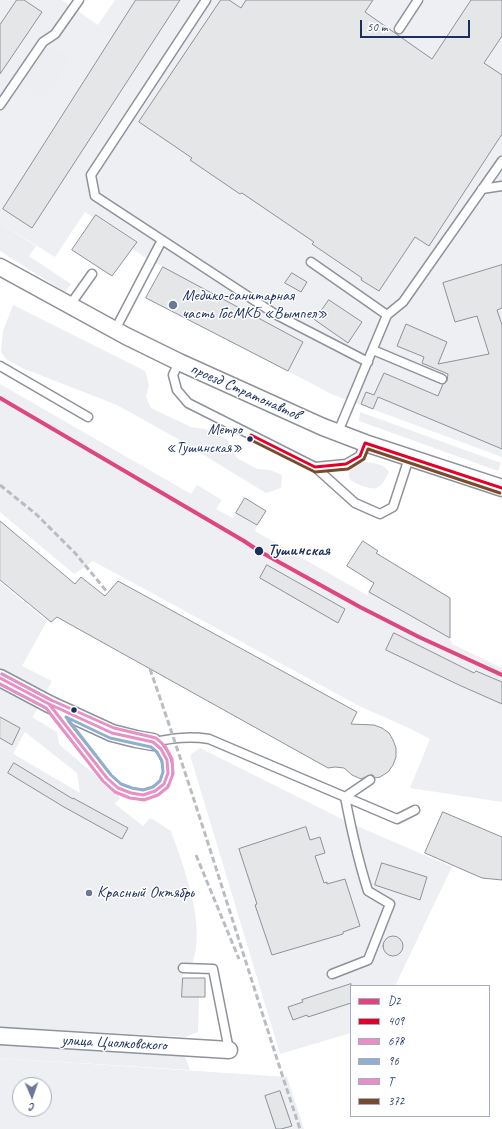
<!DOCTYPE html>
<meta charset="utf-8">
<style>
body{margin:0}
#map{position:relative;width:502px;height:1129px;overflow:hidden;background:#fff;font-family:Caveat,sans-serif}
canvas{display:block}
.legend{position:absolute;left:350px;top:985px;width:140px;height:132px;box-sizing:border-box;background:#fff;border:1px solid #a4acbf;margin:0;padding:5px 7px;list-style:none;font-size:12px;color:#1b2f5e}
.legend li{display:flex;align-items:center;gap:8px;height:20px}
.legend b{width:20px;border:1px solid #a4acbf}
.north{position:absolute;left:12px;top:1077px;width:40px;height:40px;box-sizing:border-box;background:#fff;border:1px solid #a4acbf;border-radius:50%;rotate:178deg;font-size:11px;font-weight:700;line-height:16px;text-align:center;color:#1b2f5e}
.north::after{content:'';display:block;margin:auto;width:14px;height:18px;background:#6b7896;clip-path:polygon(50% 0,100% 100%,50% 72%,0 100%)}
.scale{position:absolute;left:360px;top:20px;width:110px;height:18px;box-sizing:border-box;border:2px solid #1b2f5e;border-top:0;padding-left:5px;font-size:12px;line-height:14px;white-space:nowrap;color:#1b2f5e;-webkit-text-stroke:3px #fff;paint-order:stroke}
</style>
<div id="map">
<canvas width="502" height="1129"></canvas>
<ul class="legend">
<li><b style="height:5px;background:#df477c"></b>D2</li>
<li><b style="height:5px;background:#e4002b"></b>409</li>
<li><b style="height:5px;background:#e88fc6"></b>678</li>
<li><b style="height:5px;background:#90afcf"></b>96</li>
<li><b style="height:5px;background:#e88fc6"></b>Т</li>
<li><b style="height:5px;background:#7a4b2a"></b>372</li>
</ul>
<div class="north">С</div>
<div class="scale">50 m</div>
</div>
<script>
const context = document.querySelector('canvas').getContext('2d');
context.lineJoin = 'round';
function fill(path, color) { context.fillStyle = color; context.fill(path, 'evenodd'); }
function strokePath(path, color, width, dash) { context.strokeStyle = color; context.lineWidth = width; context.lineCap = dash ? 'butt' : 'round'; context.setLineDash(dash || []); context.stroke(path); }
function write(font, color, halo, rows, align = 'center') {
  context.font = font + ' Caveat,sans-serif'; context.lineWidth = 3; context.setLineDash([]); context.textBaseline = 'middle'; context.strokeStyle = halo; context.fillStyle = color; for (const [text, x, y, turn = 0] of rows) {
    context.save(); context.translate(x, y); context.rotate((+turn || 0) * Math.PI / 180); context.textAlign = isNaN(turn) ? turn : align; if (halo) context.strokeText(text, 0, 0); context.fillText(text, 0, 0); context.restore();
  }
}
fill(new Path2D(`
 M0,0H62L98,25L115,0H502V457L331,394L288,371L303,342L144,257L132,248L137,241L97,215L94,218L85,212L55,257L0,223Z
 M0,384L191,494L197,485L222,500L216,509L233,518L236,513L257,525L255,531L367,595L387,560L450,598V638L452,644L502,668V802L410,788L430,739L411,729L359,706L93,561L74,574L0,512Z
 M0,582L47,621L22,666L52,681L13,754L0,746Z
 M200,748L350,823L452,867L395,986H351V1033L280,1054L190,755Z
 M0,1058L287,1077L304,1129H0ZM20,1085H44V1109H20Z`), '#edeff3');
fill(new Path2D(`
 M48,45L70,59L43,99L22,85Z
 M0,223L36,246L29,256L71,284L65,292L0,251Z
 M13,305L145,371L149,385L146,397L151,408L191,427L205,429L227,439L237,458L257,469L270,470L282,475L281,488L266,493L176,438L117,405L22,368L6,359L1,352L3,331Z
 M360,412L501,463L498,471L359,421Z
 M363,462C371,462 385,464 389,472C386,478 383,486 376,488C372,490 356,484 352,481C350,480 349,478 349,476C348,467 356,464 363,462Z
 M32,717L57,732L59,744L95,775L103,783L113,788L120,798L115,804L143,826L150,818C158,822 164,827 171,831C184,868 207,926 192,964H186L183,961L182,996L199,997L198,1032L186,1037L0,1027V746L80,793L77,773L20,728L23,720Z
 M0,1041L183,1051L190,1070L0,1058Z`), '#edeef2');
const building = new Path2D(`
 M17,0H24L42,12L0,74V25Z
 M136,0H180L32,228L3,209Z
 M221,0H229L241,8L246,0H373L365,12L432,59L471,0H502V36L484,63L502,75V134L429,246L415,237L379,291L361,280L362,278L312,244L314,242L242,193L240,194L190,160L192,158L139,122Z
 M96,215L137,242L112,276L72,250Z
 M502,265V308L497,310L502,325V449L378,397L373,409L361,404L366,392L374,395L384,373L438,396L443,384L447,381L448,374L422,363L424,357L397,346L406,324L447,342L438,364L489,354L477,316L455,322L443,283Z
 M163,267L303,342L288,371L146,298Z
 M292,273L307,282L301,292L285,283Z
 M329,300L362,322L348,343L315,320Z
 M245,498L266,511L257,525L236,513Z
 M0,521L75,584L81,577L105,596L118,581L357,712L351,724L374,725L382,728L389,733L393,740L396,748V757L393,765L388,772L380,777L375,778L373,775H370L361,779L352,775L344,768L335,767L328,768L57,617L51,622L0,580Z
 M363,541L378,551L376,553L450,598V638L369,592L374,583L347,566Z
 M267,565L345,609L338,623L260,578Z
 M394,633L474,673L476,671L502,682V704L459,685L386,650Z
 M0,717L20,728L12,745L0,738Z
 M14,763L73,799V798L128,828L122,839L64,807L8,773Z
 M443,812L502,837V880L482,878L425,853Z
 M306,827L310,840L320,837L325,853L315,856L324,883L327,882V884L345,879L360,926L343,932V934L272,955L255,905L257,904L239,849Z
 M382,863L427,877L420,900L375,885Z
 M383 946a10 10 0 1 1 20 0a10 10 0 1 1-20 0Z
 M183,978H205V997H182Z
 M351,984V1003L308,1017L307,1015L293,1020L288,1007L303,1002L302,1000Z
 M280,1091L292,1126L281,1129H276L265,1096Z`);
fill(building, '#e5e6e8');
strokePath(building, '#8e929a', 1);
const service = new Path2D(`
 M206,0L91,175L95,196L275,314L368,362
 M399,29L418,0
 M0,105L43,42L55,34L79,0
 M482,189L502,186
 M311,262L387,315L338,432
 M70,305L92,274
 M387,315L403,302L502,161
 M115,330L162,240
 M373,350L442,379
 M179,362L173,375L177,390L188,403L315,467L355,503L380,514L393,507L409,458
 M0,366L88,417
 M315,467L346,464L360,456L365,443
 M52,709C66,727 80,744 94,762C101,771 108,782 119,788C156,809 187,773 153,742
 M153,742C174,738 189,736 209,739L397,819L415,810
 M183,968L213,969L229,1050
 M332,974L368,960L390,904L368,891C358,860 351,828 345,797L370,780`);
const minor = new Path2D(`
 M0,267L126,336L179,362L323,427L365,443L502,488
 M0,678L49,704L112,733L136,739L153,742
 M0,1036L229,1050`);
strokePath(service, '#8e929a', 11);
strokePath(minor, '#8e929a', 19);
strokePath(service, '#fff', 8);
strokePath(minor, '#fff', 16);
strokePath(new Path2D(`
 M0,485L37,515L75,553L108,593
 M150,669C203,821 249,976 300,1129
 M196,855L239,959`), '#b9bcc1', 3, [6, 3]);
strokePath(new Path2D(`
 M251,435L315,467L346,464L360,456L365,443
 M365,443L502,488`), '#e4002b', 3);
strokePath(new Path2D(`
 M0,678L49,704
 M49,704L112,733L153,742L161,749L167,760L168,773L164,784L155,791L143,795L131,793L118,788L107,778Z`), '#e88fc6', 3);
strokePath(new Path2D(`
 M2,674L51,700
 M0,684L46,708
 M66,717L110,738L151,747L157,752L162,761L163,772L160,781L153,787L143,790L132,788L121,784L111,775Z`), '#90afcf', 3);
strokePath(new Path2D(`
 M0,684L46,708L103,781L115,792L130,798L144,800L158,795L168,787L173,774L172,759L165,746L156,738L114,728L51,700L2,674`), '#e88fc6', 3);
strokePath(new Path2D(`
 M249,439L315,472L348,469L364,459L368,449L500,493`), '#7a4b2a', 3);
strokePath(new Path2D(`
 M0,398L244,541L259,551L360,607L419,637L502,675`), '#df477c', 4);
for (const [x, y, r, color] of [
 [173,305,5,"#6b7896"],
 [250,439,3.5,"#1b2f5e"],
 [259,551,5,"#1b2f5e"],
 [74,710,3.5,"#1b2f5e"],
 [89,893,4,"#6b7896"]
]) { const dot = new Path2D(); dot.arc(x, y, r, 0, 2 * Math.PI); context.fillStyle = color; context.fill(dot); strokePath(dot, '#fff', 1.5); }
write('15px', '#1b2f5e', '#fff', [
 ["Метро",242,430],
 ["«Тушинская»",242,448]
], 'right');
write('16px', '#1b2f5e', '#fff', [
 ["Медико-санитарная",182,296],
 ["часть ГосМКБ «Вымпел»",182,314],
 ["Красный Октябрь",97,893]
], 'left');
write('16px', '#1b2f5e', '#fff', [
 ["проезд Стратонавтов",245,392,24],
 ["улица Циолковского",114,1043,3]
]);
write('bold 16px', '#1b2f5e', '#fff', [
 ["Тушинская",268,551]
], 'left');
</script>
